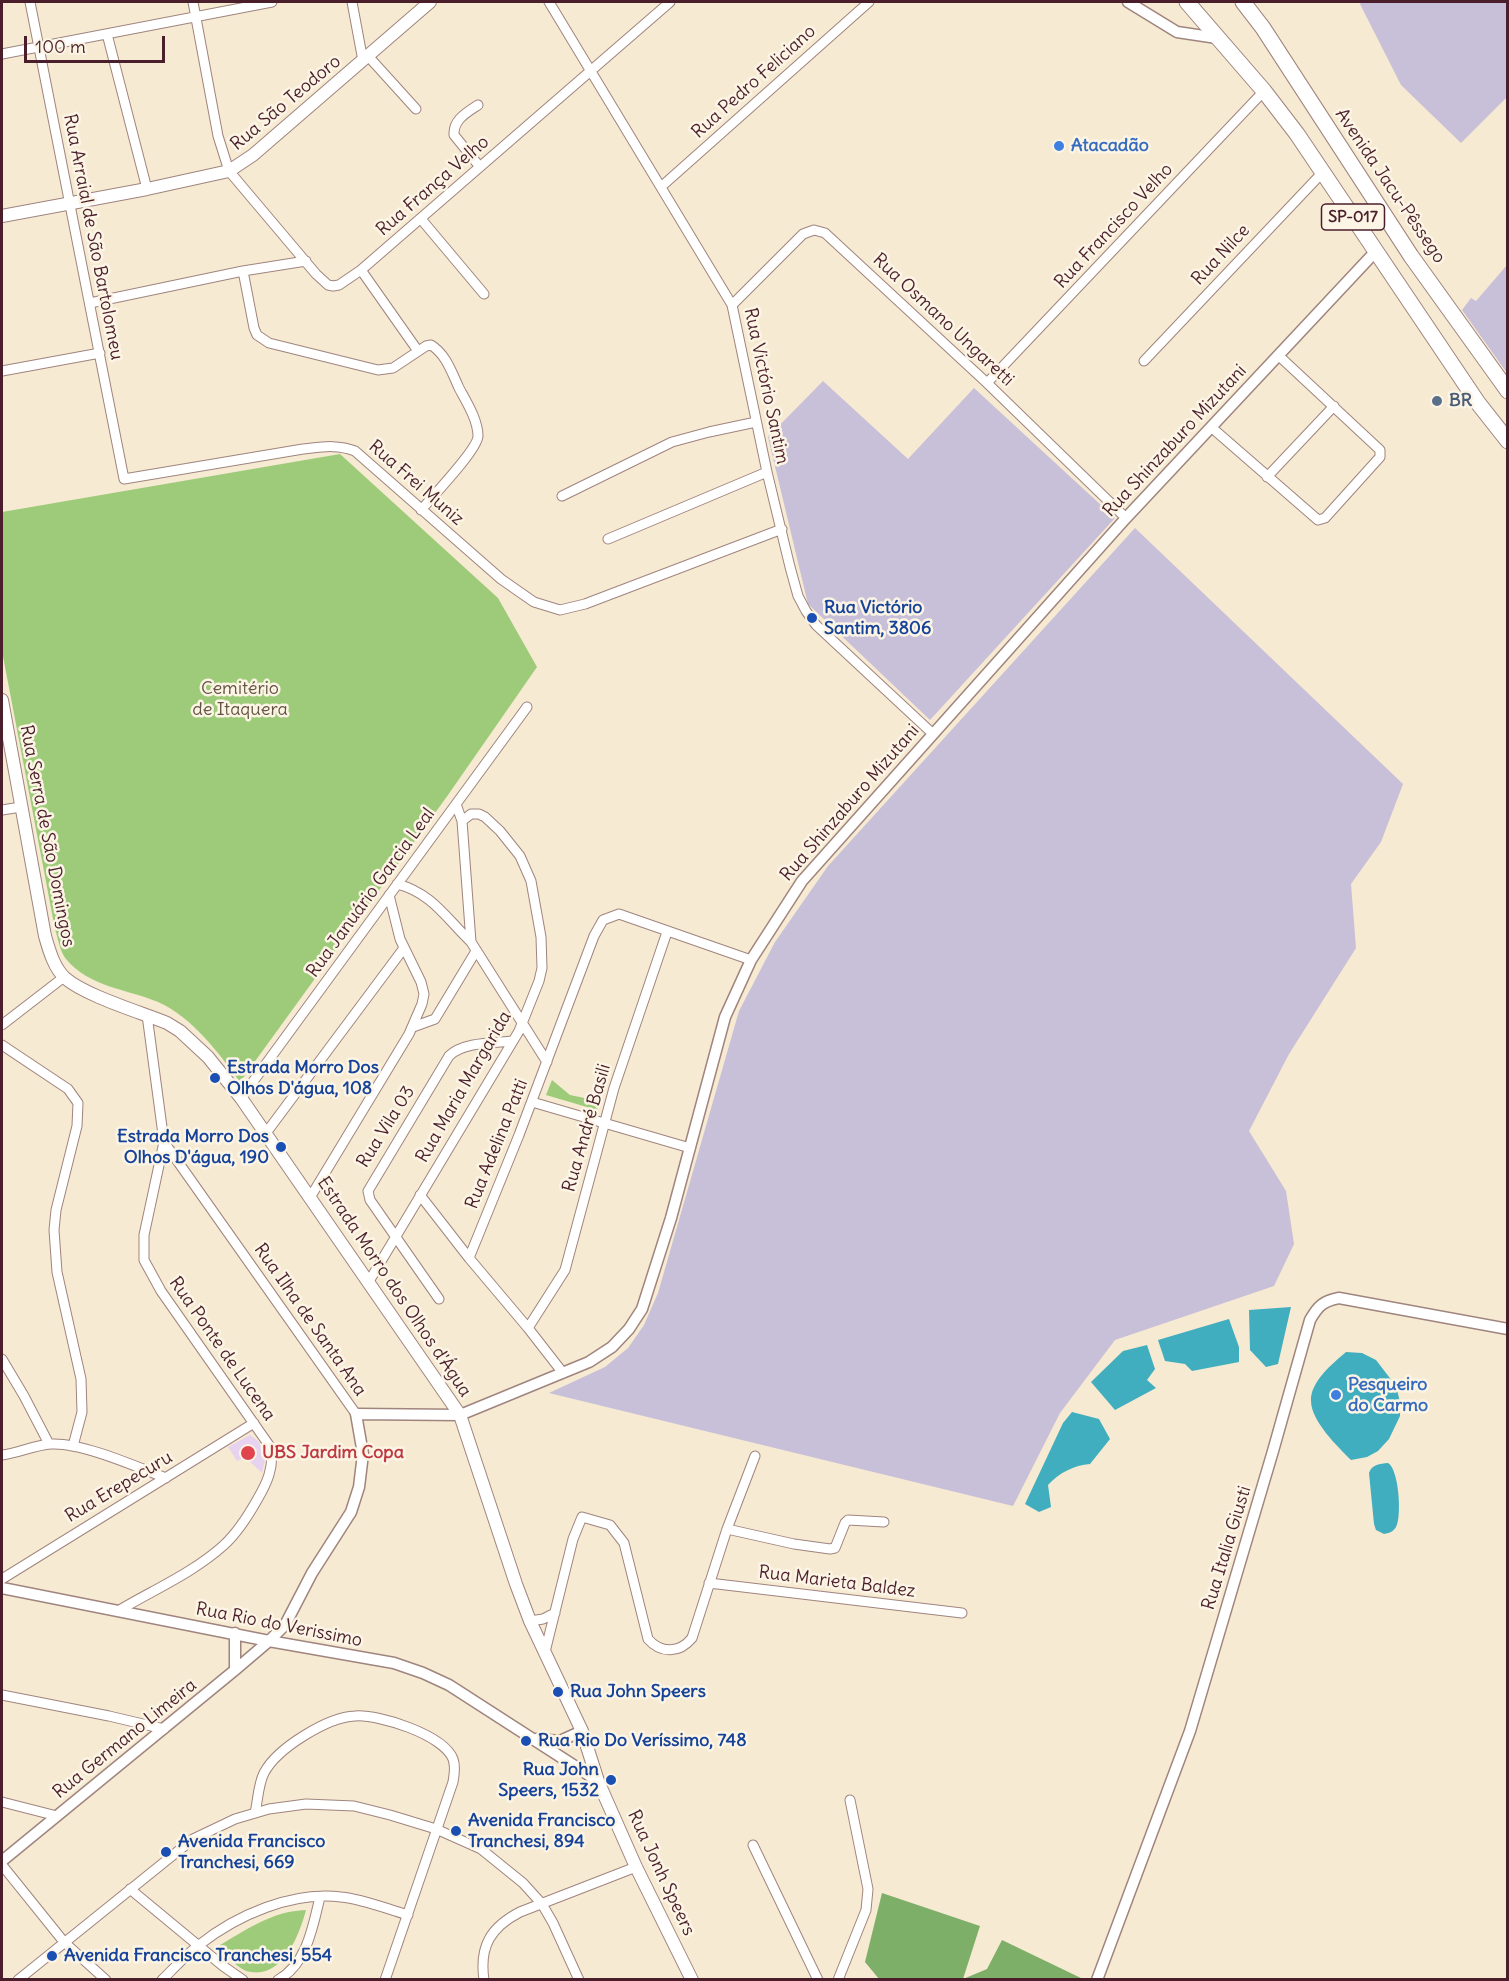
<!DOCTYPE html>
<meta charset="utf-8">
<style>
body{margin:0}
#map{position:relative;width:1509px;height:1981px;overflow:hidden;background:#f6ead2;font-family:Delius,sans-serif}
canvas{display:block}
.frame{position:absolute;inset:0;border:3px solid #4a1f2b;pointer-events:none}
.scale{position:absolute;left:24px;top:36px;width:141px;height:27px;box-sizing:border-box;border:3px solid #4a1f2b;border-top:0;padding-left:8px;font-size:18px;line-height:21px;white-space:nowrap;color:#4a1f2b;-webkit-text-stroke:4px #fcf5e5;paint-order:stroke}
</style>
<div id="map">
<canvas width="1509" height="1981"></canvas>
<div class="frame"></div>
<div class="scale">100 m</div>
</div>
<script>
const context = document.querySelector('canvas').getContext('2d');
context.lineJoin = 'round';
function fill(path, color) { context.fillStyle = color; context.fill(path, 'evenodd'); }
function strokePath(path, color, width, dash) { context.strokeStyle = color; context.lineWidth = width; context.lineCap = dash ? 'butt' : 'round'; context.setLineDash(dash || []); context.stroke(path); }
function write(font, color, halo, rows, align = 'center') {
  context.font = font + ' Delius,sans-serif'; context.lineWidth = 5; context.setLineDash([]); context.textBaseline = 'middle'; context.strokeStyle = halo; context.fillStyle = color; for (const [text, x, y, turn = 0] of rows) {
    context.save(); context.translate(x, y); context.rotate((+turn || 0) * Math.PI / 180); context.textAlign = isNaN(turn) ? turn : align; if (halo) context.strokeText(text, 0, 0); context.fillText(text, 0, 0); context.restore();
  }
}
fill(new Path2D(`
 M250,1435L259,1442L263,1450L265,1460L262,1473L245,1457L237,1461L228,1447Z`), '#e7d2ef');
fill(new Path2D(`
 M1361,2H1507V97L1461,143L1401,85L1360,4Z
 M1507,265V373L1462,310L1471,298L1476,301Z
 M823,381L908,459L974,388L1115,518L930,720L808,604L768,437Z
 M1135,528L1403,784L1381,842L1351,884L1356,948L1289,1054L1249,1131L1286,1191L1294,1244L1274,1286L1115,1340L1060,1413L1013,1506L549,1393L605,1367L628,1348L644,1325L658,1293L739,1011L775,942L828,866Z`), '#c8bfd8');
fill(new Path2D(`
 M340,454L498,598L537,667L448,795L240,1082C219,1053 192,1017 158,1002C127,989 89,987 66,959C60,952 58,938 55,929L2,651V512Z
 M552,1080L570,1095L599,1101L597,1110L546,1095Z
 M306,1910C299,1935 283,1981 246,1971C235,1966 226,1955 217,1947C246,1930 272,1911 306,1910Z`), '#9ecb79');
fill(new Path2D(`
 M882,1893L980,1926L963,1979L987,1969L1002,1940L1083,1979H879L865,1962Z`), '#7eaf69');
fill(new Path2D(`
 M1291,1307L1278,1364L1266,1367L1250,1350L1249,1310Z
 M1229,1319L1239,1347V1362L1192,1371L1185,1364L1165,1361L1158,1340Z
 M1147,1345L1155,1369L1147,1380L1156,1388L1115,1410L1091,1382L1123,1351Z
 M1346,1352L1362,1353L1376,1360L1396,1386L1400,1402V1416L1389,1439L1378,1451L1367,1457L1351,1460C1338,1447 1311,1421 1311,1401C1310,1382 1333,1363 1346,1352Z
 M1072,1412L1099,1419L1110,1439L1090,1464C1074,1465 1059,1473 1048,1485L1051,1507L1039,1512L1025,1504L1063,1423Z
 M1388,1463C1399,1469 1402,1517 1396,1527C1393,1532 1389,1533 1384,1534L1376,1530L1374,1524L1369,1473C1372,1464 1380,1464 1388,1463Z`), '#40aebe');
const minor = new Path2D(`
 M30,2L124,479L303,449C322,447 337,444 355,451L501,579L521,593L534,602L560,610L585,604L782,529
 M193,2L218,136L229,171L316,274L328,285L333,286L339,285L361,270L670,2
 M352,2L363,61
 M549,2L732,305L767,472L790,567L798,596L806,611L816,625L932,733
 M107,34L147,189
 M2,54L272,2
 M368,56L416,109
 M478,105C466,113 453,120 454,135L480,167
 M662,186L869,2
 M421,219L484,294
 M361,270L418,351
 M243,271L254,328L257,335L269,343L378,370L393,368L426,346L431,345C446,354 452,373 459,388C466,401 478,420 478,436C478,449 432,497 421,510
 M90,303L243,271L306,261
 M732,305L803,234L814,230L825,233L987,383L1126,518
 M1144,361L1323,172
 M2,371L100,353
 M987,383L1264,91
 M1211,427L1318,520L1325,518L1380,457V450L1278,355
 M1267,477L1334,406
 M562,496L672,442L709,432L756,422
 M608,539L767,472
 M456,804L462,821L471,942L547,1062
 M2,810L21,807
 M397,884C432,893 446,918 471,942
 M147,1015L164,1142L356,1414
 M2,1025L64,977
 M413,1027L435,1019L476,951
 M2,1045L68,1089L78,1103L77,1126L56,1210L54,1230L57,1272L81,1379L82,1412L73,1446
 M241,1098L527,707
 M532,1102L690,1148
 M266,1133L404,948
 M420,1195L469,1258
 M311,1196L409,1034L422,1004L424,994L421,982L400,939L389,895
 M368,1283L519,1031L539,981L542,968L541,937L531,881L520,856L500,831L485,817L479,814H471L462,821
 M439,1299L370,1200L368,1191L449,1056C463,1042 494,1043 512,1041
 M528,1328L565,1270L614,1088L667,932
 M2,1359L24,1396L49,1444
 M563,1373L528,1328L469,1258L519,1135L594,936L603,920L619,914L751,960
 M2,1455C18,1453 35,1445 51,1444C81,1442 137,1467 166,1478
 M727,1529L794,1544L830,1549L835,1548L845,1523L848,1520L884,1522
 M2,1579L254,1423
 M709,1583L962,1613
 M118,1611C153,1590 193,1573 224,1545C237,1533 248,1516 257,1500C267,1483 274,1468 271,1448L161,1291L144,1260V1235L164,1142
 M530,1621L543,1619L555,1613
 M545,1652L573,1539L582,1517L610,1525L624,1543L648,1639C661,1654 680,1653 692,1638L727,1529L755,1456
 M2,1695L109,1716L164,1729
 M2,1802L57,1816
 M255,1813C258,1800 258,1785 264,1773C277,1748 328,1717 355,1716C379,1714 444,1735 453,1759C456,1767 454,1775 453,1782L385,1980
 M753,1845L818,1980
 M2,1865L64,1942L106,1980
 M130,1889L223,1966L243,1980
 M18,1980L193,1839L235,1819L269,1809L306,1804L354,1806L390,1815L436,1829L481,1849L523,1883L542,1904L553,1923L579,1980
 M162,1980C174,1968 186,1955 199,1945C237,1915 292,1891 341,1897C363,1899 387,1909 408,1915
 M278,1980C307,1964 313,1926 320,1897
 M484,1980C479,1946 491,1927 520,1912L636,1867
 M838,1980L866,1910L868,1889L850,1800`);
const tertiary = new Path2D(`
 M1128,2L1177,32L1217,38
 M2,1588L269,1641L394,1663L423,1673L449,1685L598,1781
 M235,1633V1670
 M536,1739L560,1741L582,1731
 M2,1861L235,1670L269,1641L285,1625L312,1573L351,1512L359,1487L363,1454L356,1414L460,1415L589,1362L612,1347L629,1329L642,1309L671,1218L725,1017L751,960L802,881L1126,518L1376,251
 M1097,1980L1190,1731L1273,1451L1310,1320C1318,1306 1323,1301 1339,1298L1508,1329`);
const secondary = new Path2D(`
 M2,216L147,189L229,171L253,155L430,2
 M2,700L45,936C49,950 54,968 65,978C86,996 140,1012 167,1023L180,1031L208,1057L241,1098L460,1415L516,1584L530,1621L582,1731L598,1781L636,1867L692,1980`);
const trunk = new Path2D(`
 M1187,2L1264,91L1297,134L1478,403L1508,441
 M1243,2L1263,28L1411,256L1508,391`);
strokePath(minor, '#a0847e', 11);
strokePath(tertiary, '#a0847e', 13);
strokePath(secondary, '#a0847e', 14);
strokePath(trunk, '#a0847e', 17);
strokePath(minor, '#fff', 9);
strokePath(tertiary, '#fff', 10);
strokePath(secondary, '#fff', 12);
strokePath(trunk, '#fff', 15);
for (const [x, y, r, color] of [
 [1059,146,6,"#3f7fe0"],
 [1437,401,6,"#5c6f8a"],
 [812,618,6,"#1a4fb4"],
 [215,1078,6,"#1a4fb4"],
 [281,1147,6,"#1a4fb4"],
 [1336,1395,6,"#3f7fe0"],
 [248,1453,8,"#e0444e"],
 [558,1692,6,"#1a4fb4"],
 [526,1741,6,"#1a4fb4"],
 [611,1780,6,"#1a4fb4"],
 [456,1831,6,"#1a4fb4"],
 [166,1852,6,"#1a4fb4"],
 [52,1956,6,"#1a4fb4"]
]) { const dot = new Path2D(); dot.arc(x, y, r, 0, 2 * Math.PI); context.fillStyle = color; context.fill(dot); strokePath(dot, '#fcf5e5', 2); }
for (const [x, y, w] of [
 [1353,217,63]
]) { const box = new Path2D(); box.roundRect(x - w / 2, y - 13, w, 26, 4.5); context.fillStyle = '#fcf5e5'; context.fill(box); strokePath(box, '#4a1f2b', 1.5); }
write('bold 16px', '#4a1f2b', null, [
 ["SP-017",1353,217]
]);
write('18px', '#4a1f2b', '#fcf5e5', [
 ["Rua Pedro Feliciano",754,82,-42],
 ["Rua São Teodoro",286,103,-40],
 ["Rua França Velho",433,186,-41],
 ["Avenida Jacu-Pêssego",1390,186,56],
 ["Rua Francisco Velho",1114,226,-47],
 ["Rua Arraial de São Bartolomeu",93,237,79],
 ["Rua Nilce",1221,255,-47],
 ["Rua Osmano Ungaretti",943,320,43],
 ["Rua Victório Santim",766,386,78],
 ["Rua Shinzaburo Mizutani",1175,441,-47],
 ["Rua Frei Muniz",416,483,41],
 ["Rua Shinzaburo Mizutani",850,803,-49],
 ["Rua Serra de São Domingos",47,836,79],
 ["Rua Januário Garcia Leal",371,893,-54],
 ["Rua Maria Margarida",464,1087,-60],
 ["Rua Vila 03",386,1127,-58],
 ["Rua André Basili",587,1128,-74],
 ["Rua Adelina Patti",497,1144,-68],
 ["Estrada Morro dos Olhos d'Água",394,1287,56],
 ["Rua Ilha de Santa Ana",310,1320,55],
 ["Rua Ponte de Lucena",222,1349,55],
 ["Rua Erepecuru",119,1487,-31],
 ["Rua Italia Giusti",1227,1548,-73],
 ["Rua Marieta Baldez",837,1582,7],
 ["Rua Rio do Verissimo",279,1625,11],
 ["Rua Germano Limeira",125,1739,-39],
 ["Rua Jonh Speers",661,1873,65]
]);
write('bold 18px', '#366cbe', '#fcf5e5', [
 ["Atacadão",1071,146],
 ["Pesqueiro",1348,1385],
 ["do Carmo",1348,1406]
], 'left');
write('bold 18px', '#4e5e75', '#fcf5e5', [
 ["BR",1449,401]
], 'left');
write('bold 18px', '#164399', '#fcf5e5', [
 ["Rua Victório",824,608],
 ["Santim, 3806",824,629],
 ["Estrada Morro Dos",227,1068],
 ["Olhos D'água, 108",227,1089],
 ["Estrada Morro Dos",269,1137,"right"],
 ["Olhos D'água, 190",269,1158,"right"],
 ["Rua John Speers",570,1692],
 ["Rua Rio Do Veríssimo, 748",538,1741],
 ["Rua John",599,1770,"right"],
 ["Speers, 1532",599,1791,"right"],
 ["Avenida Francisco",468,1821],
 ["Tranchesi, 894",468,1842],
 ["Avenida Francisco",178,1842],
 ["Tranchesi, 669",178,1863],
 ["Avenida Francisco Tranchesi, 554",64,1956]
], 'left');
write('18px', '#635342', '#fcf5e5', [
 ["Cemitério",240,689],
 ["de Itaquera",240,710]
]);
write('bold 18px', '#be3a42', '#fcf5e5', [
 ["UBS Jardim Copa",262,1453]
], 'left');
</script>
